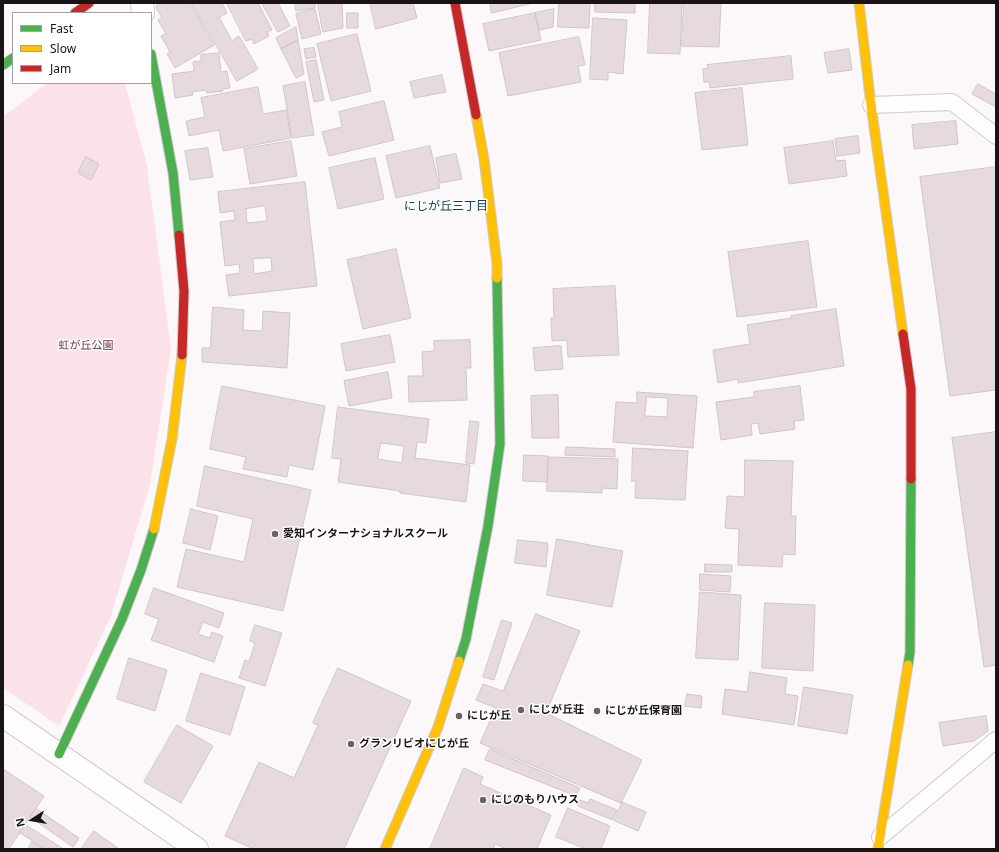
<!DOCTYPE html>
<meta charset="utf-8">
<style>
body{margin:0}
#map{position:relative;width:999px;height:852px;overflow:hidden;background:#fcf7f8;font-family:"Noto Sans",sans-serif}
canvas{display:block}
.frame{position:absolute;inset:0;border:4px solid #1a1415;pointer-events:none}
.legend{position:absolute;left:12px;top:12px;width:140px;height:72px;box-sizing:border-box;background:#fff;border:1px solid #a3a1a1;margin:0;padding:5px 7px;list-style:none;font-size:12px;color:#1a1415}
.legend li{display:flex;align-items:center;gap:8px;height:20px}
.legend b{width:20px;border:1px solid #a3a1a1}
.north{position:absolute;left:12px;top:800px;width:40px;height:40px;-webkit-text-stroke:3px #fff;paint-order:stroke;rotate:258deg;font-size:11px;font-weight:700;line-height:16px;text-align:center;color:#1a1415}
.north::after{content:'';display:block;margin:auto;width:14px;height:18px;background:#1a1415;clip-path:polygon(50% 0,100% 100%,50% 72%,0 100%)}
</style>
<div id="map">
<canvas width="999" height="852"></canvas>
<div class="frame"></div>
<ul class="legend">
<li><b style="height:5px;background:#4caf50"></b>Fast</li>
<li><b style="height:5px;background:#ffc107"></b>Slow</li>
<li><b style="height:5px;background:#c62828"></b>Jam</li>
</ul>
<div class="north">N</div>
</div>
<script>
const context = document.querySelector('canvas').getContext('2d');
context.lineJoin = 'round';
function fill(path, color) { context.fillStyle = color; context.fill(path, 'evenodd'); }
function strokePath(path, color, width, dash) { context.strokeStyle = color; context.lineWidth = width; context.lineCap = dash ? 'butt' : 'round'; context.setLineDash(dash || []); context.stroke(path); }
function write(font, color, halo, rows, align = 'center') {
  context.font = font + ' "Noto Sans","Noto Sans JP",sans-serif'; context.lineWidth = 3; context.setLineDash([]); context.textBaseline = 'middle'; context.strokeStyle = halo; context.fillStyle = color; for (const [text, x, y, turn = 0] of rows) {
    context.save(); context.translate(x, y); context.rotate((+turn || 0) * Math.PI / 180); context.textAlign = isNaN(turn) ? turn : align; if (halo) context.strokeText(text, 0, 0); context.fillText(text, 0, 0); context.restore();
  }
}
fill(new Path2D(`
 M47,83H125L147,166L171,349L150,484L111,616L59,726L3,688V117Z`), '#fbe2e8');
const building = new Path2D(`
 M158,3H190L214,45L175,68L167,54L170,52L161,36L166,34L158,20L162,18L156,8Z
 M192,3H222L227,13L219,17L232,41L239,36L258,69L237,81Z
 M227,3H258L272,30L267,32L269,36L254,44L252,39L246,41Z
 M262,3H278L290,26L278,32Z
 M295,3H315V8L296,11Z
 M318,3H342L343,28L323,32Z
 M370,3H413L417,18L376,29Z
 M490,3H533L492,13Z
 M559,3H590L589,28L558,27Z
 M595,3H635V13L595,12Z
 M650,3H682L680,54L648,53Z
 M684,3H721L719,47L682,46Z
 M315,9L321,34L302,39L296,14Z
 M554,9L553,27L539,30L535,13Z
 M347,13H358V28H347Z
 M535,13L541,40L489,51L483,24Z
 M593,18L627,20L623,74L608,72V80L590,79Z
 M296,27L298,40L281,49L276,38Z
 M357,34L371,91L331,101L317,44Z
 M579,37L585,65L578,66L581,82L508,96L499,53Z
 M298,40L304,74L296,78L281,49Z
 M314,48L316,57L306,59L304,49Z
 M849,49L852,70L828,73L824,53Z
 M219,53L221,72L227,71L230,88L222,89L223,91L207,93L206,90L192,92L193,95L175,98L172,74L194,71L193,62L201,61V55Z
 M791,56L793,79L710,88L709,82H704L703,69L708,68L707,65Z
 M316,60L324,100L314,102L306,62Z
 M442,75L446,92L414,98L410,82Z
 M305,82L314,135L292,138L283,86Z
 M978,84L996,94V107L972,94Z
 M258,87L263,114L286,110L291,138L223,151L219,130L189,136L186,121L205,117L201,98Z
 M742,88L748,145L702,150L695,93Z
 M384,101L394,140L329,156L322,132L342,127L339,112Z
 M956,121L958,144L914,149L912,125Z
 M858,136L860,153L837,156L835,139Z
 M291,141L297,176L250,184L244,149Z
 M833,141L836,161L845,160L847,176L789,184L784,148Z
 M430,146L440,188L396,198L386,156Z
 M208,148L213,177L190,180L185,151Z
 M456,154L462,179L440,183L436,158Z
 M86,157L99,164L91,180L78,173Z
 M375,158L384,199L338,209L329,168Z
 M996,167V390L950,396L920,177Z
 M305,182L317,286L229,296L226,275L240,273L239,264L225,266L220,222L235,220L234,211L220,213L218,192ZM265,206L267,221L247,223L246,209ZM271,258L272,271L254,274L253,259Z
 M808,241L817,307L737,317L728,252Z
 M396,249L411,318L363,329L347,260Z
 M615,286L619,355L568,357L567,340L552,341L551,318H554L553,289Z
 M213,307L244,310L243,330L262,331L263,311L290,313L287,368L202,362V348H210Z
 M836,309L844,366L738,383V379L718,383L713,350L750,344L747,325L791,318V316Z
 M390,335L395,362L346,371L341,344Z
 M470,340L471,368H466L467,400L409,402L408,376H423L422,352L434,351V341Z
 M561,346L563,369L535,371L533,348Z
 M388,372L392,398L349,406L344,381Z
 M222,386L325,406L313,470L289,465L287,477L243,469L246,457L210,449Z
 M800,386L804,420L794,421L795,429L760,434L758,423L751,424L752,435L721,440L716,402L754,397V392Z
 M637,392L697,396L693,448L613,442L616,402L637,403ZM647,397L668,398L667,417L645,416Z
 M558,395L559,438H532L531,396Z
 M338,407L429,419L426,443L417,442L415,458L470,465L466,502L400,493V491L338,482L341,459L332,458ZM381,443L404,446L402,463L378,459Z
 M470,421L479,422L474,464L466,463Z
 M996,432V665L984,667L952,438Z
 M566,447L615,449V457L565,455Z
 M633,448L688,451L685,500L635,498L636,481H632Z
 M524,455L548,456L547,482L523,481Z
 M549,457L618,459L617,489L602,488V493L547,491Z
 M745,460L793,461L791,516H796L795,555L783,554L782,567L738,565L739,529L725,528L727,498V496L744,497Z
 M205,466L311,490L283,611L177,587L186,549L244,562L253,519L197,506Z
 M191,509L218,516L210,550L183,543Z
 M557,539L623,551L612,607L547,595Z
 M518,540L548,543L546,567L515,563Z
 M705,564L732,565V572H705Z
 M700,574L731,576L730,592L700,590Z
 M154,588L224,613L219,628L203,622L198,634L210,638L212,632L223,636L214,662L151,640L159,619L145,614Z
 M700,592L741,595L738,660L696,658Z
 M765,603L815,605L813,671L762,668Z
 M536,614L580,631L546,713L642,760L621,803L480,743L496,708L476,700L483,684L503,691Z
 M502,620L512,623L494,680L483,677Z
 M255,625L282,633L265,686L239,678L245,660L249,662L255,643L250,641Z
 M129,658L167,670L155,711L117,699Z
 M338,668L411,701L344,849H254L225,836L259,762L294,778L318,725L313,723Z
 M750,672L787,678L785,694L798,696L794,725L722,714L725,689L747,692Z
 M201,673L245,687L230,735L186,721Z
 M804,687L853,695L847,734L798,726Z
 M687,694L702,696L701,708L685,706Z
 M986,716L988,731L974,741L943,746L939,723Z
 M177,725L213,746L181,803L144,782Z
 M490,749L580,788L576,796L485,760Z
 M464,768L483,777L480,784L551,815L537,849H507L495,844L493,849H430Z
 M3,769L44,796L9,849H3Z
 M590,799L617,810L613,820L578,806L580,800L588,803Z
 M622,802L646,812L638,831L615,821Z
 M568,808L610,826L601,849H586L556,837Z
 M37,809L79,838L73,847L30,817Z
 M26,825L62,848V849H45L20,833Z
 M94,831L119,849H81Z
 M32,842L43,849H28Z`);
fill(building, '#e6dadc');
strokePath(building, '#cdc7c8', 1);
const lane = new Path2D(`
 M871,105L952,102L996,136
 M880,837L996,740`);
const street = new Path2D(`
 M142,3L143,13
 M3,716L197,849`);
const fast = new Path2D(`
 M151,54L173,173L179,235
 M3,65L13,58
 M459,661L466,639L488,526L500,444L497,278
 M908,665L910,652L911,479
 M59,754L122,619L141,570L154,529`);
const slow = new Path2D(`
 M859,3L871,105L903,334
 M476,115L484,159L497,264V278
 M154,529L172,439L182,355
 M385,849L438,727L459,661
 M878,849L908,665`);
const jam = new Path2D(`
 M455,3L476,115
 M75,13L89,3
 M179,235L184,291L182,355
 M903,334L911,389V479`);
strokePath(lane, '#d0cacb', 18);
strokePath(street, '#d0cacb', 24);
strokePath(fast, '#d0cacb', 11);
strokePath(slow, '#d0cacb', 11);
strokePath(jam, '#d0cacb', 11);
strokePath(lane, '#fffefe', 16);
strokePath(street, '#fffefe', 22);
strokePath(fast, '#4caf50', 9);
strokePath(slow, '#ffc107', 9);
strokePath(jam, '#c62828', 9);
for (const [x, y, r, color] of [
 [275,534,4,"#696364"],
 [521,710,4,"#696364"],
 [597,711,4,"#696364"],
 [459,716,4,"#696364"],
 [351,744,4,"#696364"],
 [483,800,4,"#696364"]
]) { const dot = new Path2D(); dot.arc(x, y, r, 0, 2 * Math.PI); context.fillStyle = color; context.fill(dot); strokePath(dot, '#fff', 1.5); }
write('11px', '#733345', '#fff', [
 ["虹が丘公園",86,346]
]);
write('bold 11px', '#1a1415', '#fff', [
 ["愛知インターナショナルスクール",283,534],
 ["にじが丘荘",529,710],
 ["にじが丘保育園",605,711],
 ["にじが丘",467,716],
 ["グランリビオにじが丘",359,744],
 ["にじのもりハウス",491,800]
], 'left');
write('12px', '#145', '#fff', [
 ["にじが丘三丁目",446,207]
]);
</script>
